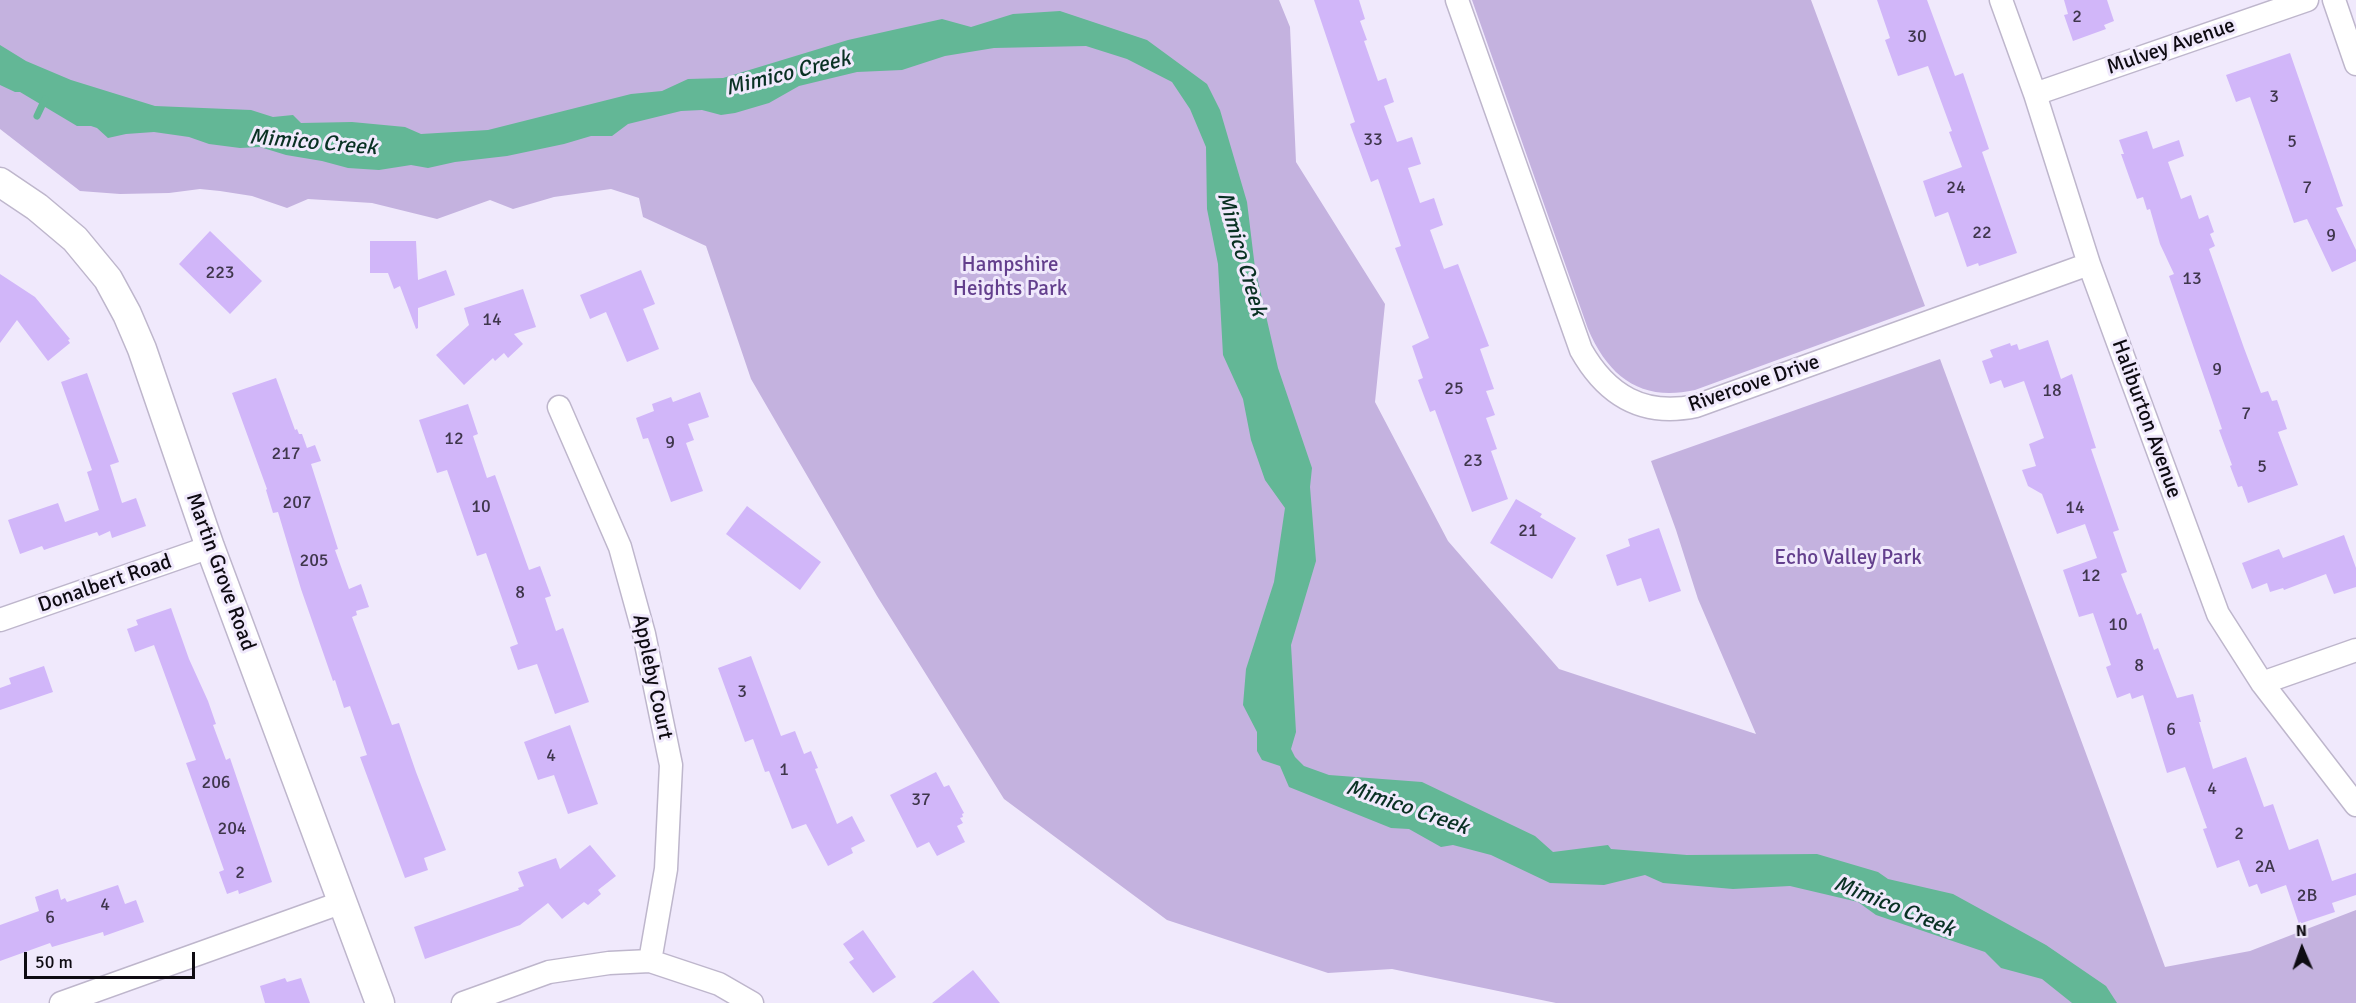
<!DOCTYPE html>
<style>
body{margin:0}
#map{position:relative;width:2356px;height:1003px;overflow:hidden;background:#f0e9fc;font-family:Signika,sans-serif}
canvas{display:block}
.north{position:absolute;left:2272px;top:919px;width:60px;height:60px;-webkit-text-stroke:4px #f0e9fc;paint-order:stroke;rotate:358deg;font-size:16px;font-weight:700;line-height:24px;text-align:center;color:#0e0b12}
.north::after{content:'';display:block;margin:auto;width:21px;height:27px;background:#0e0b12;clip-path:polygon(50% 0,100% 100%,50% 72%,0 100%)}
.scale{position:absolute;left:24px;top:952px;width:171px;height:27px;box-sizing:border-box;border:3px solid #0e0b12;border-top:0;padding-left:8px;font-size:18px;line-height:21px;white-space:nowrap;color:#0e0b12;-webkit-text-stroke:4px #f0e9fc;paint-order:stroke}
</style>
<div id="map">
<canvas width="2356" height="1003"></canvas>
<div class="north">N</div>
<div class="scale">50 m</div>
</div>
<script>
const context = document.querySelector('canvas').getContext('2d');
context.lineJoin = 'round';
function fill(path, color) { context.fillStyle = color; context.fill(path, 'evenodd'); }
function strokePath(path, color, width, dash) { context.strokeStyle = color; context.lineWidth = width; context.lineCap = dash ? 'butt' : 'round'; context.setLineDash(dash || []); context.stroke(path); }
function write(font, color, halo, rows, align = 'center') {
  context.font = font + ' Signika,sans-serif'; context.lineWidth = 6; context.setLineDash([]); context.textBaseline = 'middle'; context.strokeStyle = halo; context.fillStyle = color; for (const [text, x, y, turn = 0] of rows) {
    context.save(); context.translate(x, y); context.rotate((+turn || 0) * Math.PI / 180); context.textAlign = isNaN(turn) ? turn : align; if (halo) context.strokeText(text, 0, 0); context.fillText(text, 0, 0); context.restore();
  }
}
fill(new Path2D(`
 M0,0H1279L1290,27L1296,162L1385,304L1375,402L1448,541L1559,669L1756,734L1698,599L1676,530L1651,461L1940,359L2165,967L2250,951L2356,910V1003H1556L1392,969L1328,973L1167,920L1004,799L877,596L751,379L706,246L643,217L639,198L611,189L554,197L513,209L490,200L437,219L372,203L308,199L287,208L252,196L220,191L200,189L169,193L120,194L80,191L0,129Z
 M1472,0H1811L1925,306L1695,390C1642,402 1609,378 1588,329Z`), '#c4b2df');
fill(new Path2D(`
 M1060,11L1147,40L1207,84L1220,110L1247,202L1255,268L1278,368L1312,468L1310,487L1316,561L1291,645L1296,732L1291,749L1295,757L1304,766L1329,775L1422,782L1535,836L1553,852L1608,845L1611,849L1687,855L1817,854L1878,872L1888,879L1953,894L2046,945L2106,986L2117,1003H2072L2042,979L2001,968L1985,952L1876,915L1858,902L1790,886L1733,889L1663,883L1645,875L1604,885L1550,883L1491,855L1453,845L1441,847L1409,829L1391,828L1289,787L1280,766L1262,760L1257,751V732L1243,705L1246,669L1274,582L1285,508L1265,480L1251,440L1243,399L1223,355L1218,264L1207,209L1206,147L1190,109L1172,82L1127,59L1086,46L994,48L945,56L902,70L857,72L799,86L769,103L735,113L721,115L702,110L681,111L628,124L612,136H591L564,144L507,156L455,162L428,168L411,165L379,170L348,168L322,161L286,155L260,147L240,148L209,144L189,137L154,132L126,134L108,138L97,128L91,126H77L20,92H15L0,85V45L26,61L71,80L155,106L251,110L273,117L293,115L301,123L352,122L405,127L421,134L488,130L631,94L662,91L688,79L723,78L848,40L942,19L971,27L1013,14Z`), '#63b796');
strokePath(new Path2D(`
 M37,116L45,99`), '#63b796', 7);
fill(new Path2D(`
 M1314,0H1359L1365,19L1360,21L1367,40L1364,41L1378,81L1386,78L1394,102L1384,106L1397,142L1412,137L1421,164L1408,168L1420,203L1434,198L1443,225L1430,230L1444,269L1458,264L1489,346L1480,349L1494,389L1486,391L1495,415L1486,418L1497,449L1491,451L1508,499L1472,512L1435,410L1430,412L1418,380L1423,378L1412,346L1429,338L1395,248L1401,246L1378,179L1371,182L1350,124L1355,122Z
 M1877,0H1927L1955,76L1963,73L1989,149L1982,152L2017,253L1979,266L1978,263L1967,267L1948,212L1935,217L1923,181L1962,167L1949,132L1952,131L1928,66L1898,76L1885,40L1890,38Z
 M2064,0H2107L2114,21L2104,25L2106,29L2073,41L2064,15L2068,14Z
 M2290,53L2343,206L2336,208L2356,250V261L2332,272L2307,219L2294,223L2250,97L2236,102L2226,75Z
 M2147,131L2153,149L2179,140L2184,156L2168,162L2181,199L2191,195L2199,219L2208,215L2214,232L2210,234L2215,246L2209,249L2244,348L2261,393L2268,391L2272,401L2277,400L2287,429L2278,432L2298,485L2248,503L2242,486L2238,487L2230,466L2232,465L2219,430L2222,429L2169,276L2174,274L2160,244L2150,209L2147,210L2143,197L2137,199L2121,154H2124L2119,140Z
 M210,231L262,281L230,314L179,264Z
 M370,241H416L418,280L446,270L455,295L418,308V328L416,329L400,286L394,289L388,273H370Z
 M641,270L655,304L643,309L659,349L627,362L606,312L590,319L580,295Z
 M0,274L35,297L70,339L68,340L70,343L48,361L17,320L0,343Z
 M523,289L536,327L514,334L523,344L508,358L504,353L495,361L493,358L464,385L436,355L469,325L464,308Z
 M2048,340L2061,379L2072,374L2096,448L2091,449L2119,530L2113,532L2127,572L2121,574L2137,615L2141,613L2154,650L2158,648L2177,698L2193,694L2201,722H2199L2213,769L2246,757L2264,807L2273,804L2289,850L2318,839L2332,881L2356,873V895L2332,903L2335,912L2299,924L2286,885L2261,894L2257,884L2249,887L2239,860L2217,868L2203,829L2207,828L2185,767L2167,773L2143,695L2132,699L2130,693L2117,698L2106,667L2111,665L2093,613L2079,617L2063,570L2097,558L2085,524L2057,534L2042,494L2028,486L2022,470L2036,466L2029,444L2044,438L2024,381L2004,388L2001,380L1990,384L1982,361L1993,357L1990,350L2010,343L2011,346L2017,344L2019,350Z
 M87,373L119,462L110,465L122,503L136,498L146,526L112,538L110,531L99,536L97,532L44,550L42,546L20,554L8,520L58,503L65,522L99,510L87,472L92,470L61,382Z
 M276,378L295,430L297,429L299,434H302L307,448L315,445L321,461L311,464L338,549L335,550L349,589L361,584L369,607L356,611L357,615L352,617L392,725L399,723L416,772L446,850L424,858L428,870L405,878L360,757L367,755L350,706L344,708L335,680L333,681L301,589L278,512L273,513L266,490L267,489L232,393Z
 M700,392L709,417L688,424L694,440L686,443L703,491L671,502L648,438L643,439L636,418L654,411L652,404L671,397L673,402Z
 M468,404L478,434L473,436L487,478L495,475L529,570L540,566L551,596L545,598L556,631L563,628L589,702L555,714L537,664L518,670L510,647L518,644L486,553L477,556L447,470L437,473L419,420Z
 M1516,499L1542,514L1540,517L1576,538L1552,579L1490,543Z
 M747,506L821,562L800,590L726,534Z
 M1659,528L1681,591L1649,602L1641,578L1617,586L1606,555L1630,546L1628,539Z
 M2344,535L2356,568V587L2334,594L2326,574L2284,590L2283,588L2270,592L2267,583L2252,589L2242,563L2279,549L2283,558Z
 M171,608L189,659L208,701L216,724L213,725L226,760L230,758L272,882L239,894L238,890L227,894L219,872L224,870L186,763L196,760L154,645L135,652L127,629L138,625L136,620Z
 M751,656L781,736L795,731L804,754L811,751L818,768L815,769L837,824L852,816L865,841L851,848L853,853L828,866L806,824L792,829L769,771L765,772L753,739L745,742L718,668Z
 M44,666L53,692L0,710V688L11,684L9,678Z
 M570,725L598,804L568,814L554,775L538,780L524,742Z
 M936,772L944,787L949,785L964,813L962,814L963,817L960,818L963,823L957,826L965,842L937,856L929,842L917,848L890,795Z
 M590,845L616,876L598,890L601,894L588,905L584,902L562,919L548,903L520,925L425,959L414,927L519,890L518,888L524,886L518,872L556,858L560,869Z
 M118,885L125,904L136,900L144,922L104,936L103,932L52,947L50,943L0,961V925L39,911L35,897L58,889L61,900L65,898L67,902Z
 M863,930L896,977L873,993L849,962L854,959L843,944Z
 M973,970L1000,1003H932Z
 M285,978L287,982L301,978L310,1003H265L260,986Z`), '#d1b6f9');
const minor = new Path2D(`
 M1457,0L1581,350C1607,396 1644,417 1696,406L2089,264
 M2001,0L2035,94L2089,264L2218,614L2262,683L2356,805
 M2334,0L2356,64
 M2035,94L2307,0
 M559,407L620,547L644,634L671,765L666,869L650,961
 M0,620L210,547
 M2262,683L2356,650
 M61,1003L343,902
 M463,1003L549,972L609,963L650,961L719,984L752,1003`);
const major = new Path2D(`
 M0,182L37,207L75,239L108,279L127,314L142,349L210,547L380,1003`);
strokePath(minor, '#beb6cc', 25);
strokePath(major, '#beb6cc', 31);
strokePath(minor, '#fff', 22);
strokePath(major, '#fff', 28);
write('18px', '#3f364c', null, [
 ["2",2077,17],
 ["30",1917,37],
 ["3",2274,97],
 ["33",1373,140],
 ["5",2292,142],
 ["24",1956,188],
 ["7",2307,188],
 ["22",1982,233],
 ["9",2331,236],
 ["223",220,273],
 ["13",2192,279],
 ["14",492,320],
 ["9",2217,370],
 ["25",1454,389],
 ["18",2052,391],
 ["7",2246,414],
 ["12",454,439],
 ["9",670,443],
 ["217",286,454],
 ["23",1473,461],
 ["5",2262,467],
 ["207",297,503],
 ["10",481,507],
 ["14",2075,508],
 ["21",1528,531],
 ["205",314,561],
 ["12",2091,576],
 ["8",520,593],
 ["10",2118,625],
 ["8",2139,666],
 ["3",742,692],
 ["6",2171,730],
 ["4",551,756],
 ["1",784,770],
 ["206",216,783],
 ["4",2212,789],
 ["37",921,800],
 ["204",232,829],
 ["2",2239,834],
 ["2A",2265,867],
 ["2",240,873],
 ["2B",2307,896],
 ["4",105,905],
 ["6",50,918]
]);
write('21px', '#0e0b12', '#f0e9fc', [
 ["Mulvey Avenue",2171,47,-19],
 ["Rivercove Drive",1754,384,-19],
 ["Haliburton Avenue",2146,419,70],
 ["Martin Grove Road",220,572,70],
 ["Donalbert Road",105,584,-19],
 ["Appleby Court",652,677,78]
]);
write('21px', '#633f8d', '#f0e9fc', [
 ["Hampshire",1010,265],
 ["Heights Park",1010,289],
 ["Echo Valley Park",1848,558]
]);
write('italic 22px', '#093123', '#f0e9fc', [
 ["Mimico Creek",788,74,-14],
 ["Mimico Creek",313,143,5],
 ["Mimico Creek",1241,254,74],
 ["Mimico Creek",1407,808,19],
 ["Mimico Creek",1894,907,22]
]);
</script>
